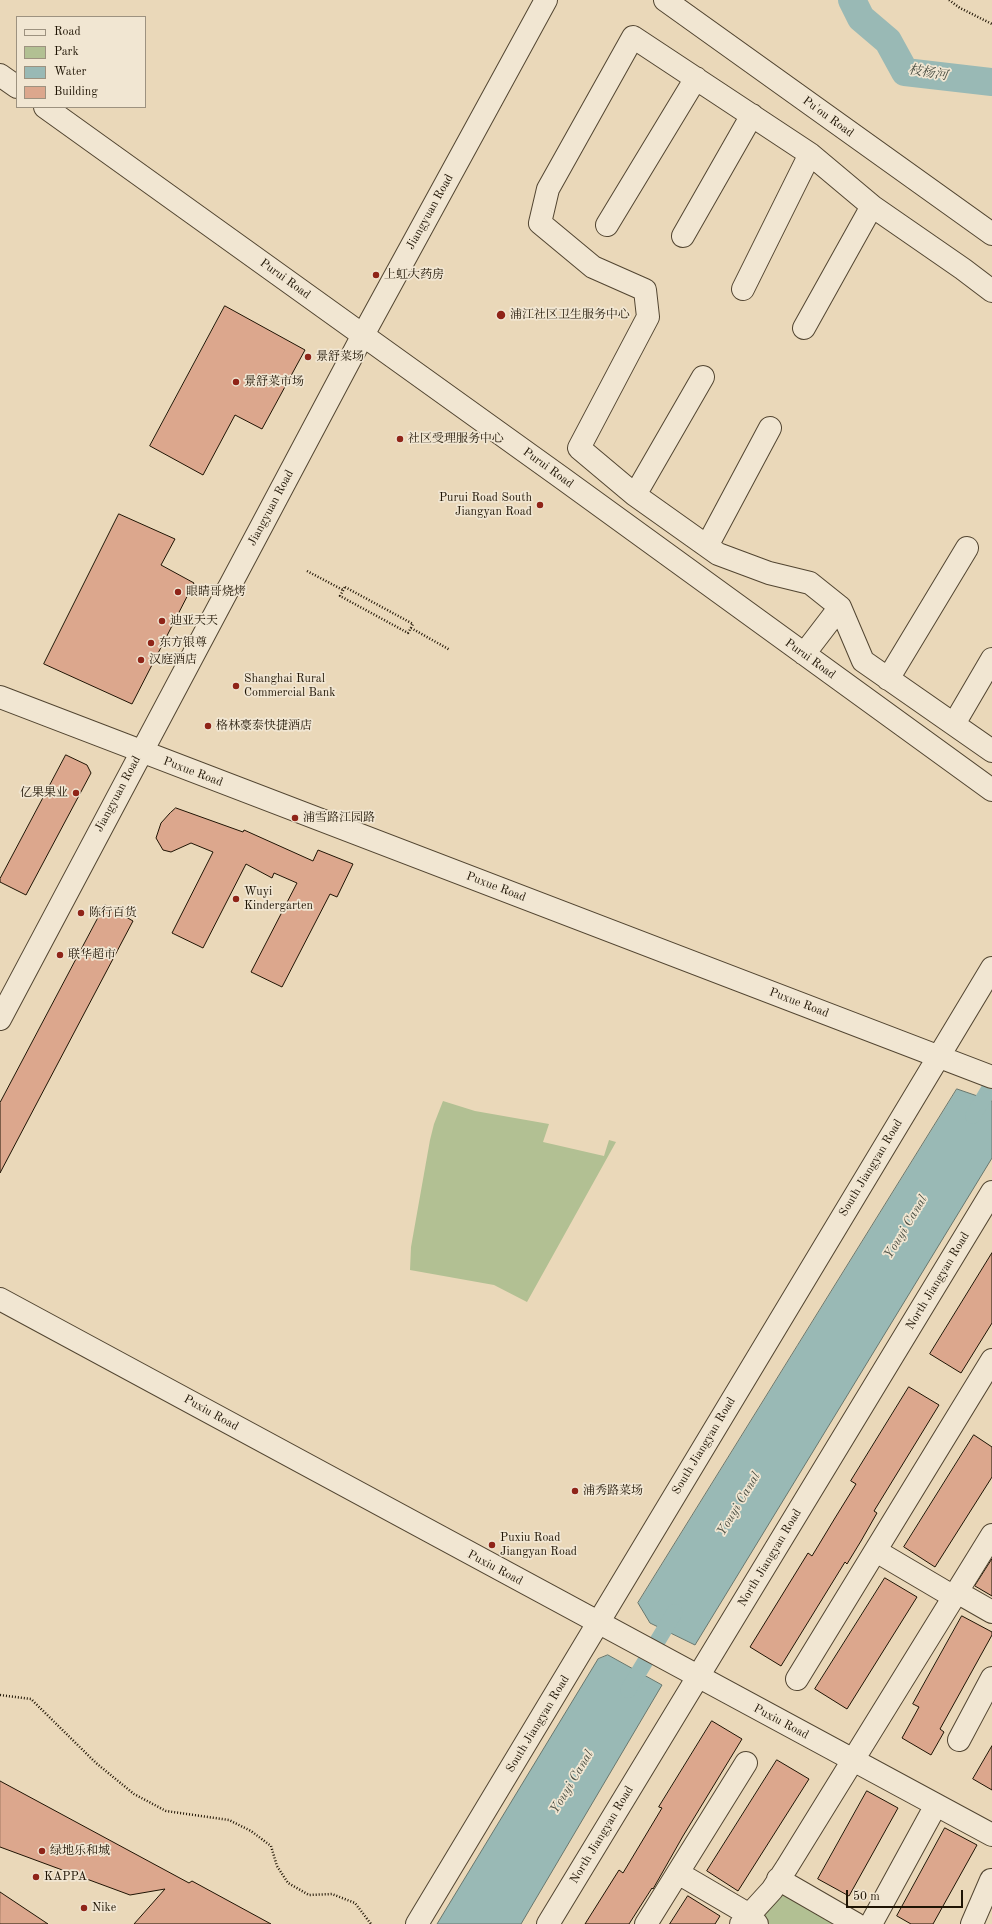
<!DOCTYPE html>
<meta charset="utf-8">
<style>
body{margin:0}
#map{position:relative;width:992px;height:1924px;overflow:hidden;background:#ead8b9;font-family:"Old Standard TT",serif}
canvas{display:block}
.legend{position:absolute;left:16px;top:16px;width:130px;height:92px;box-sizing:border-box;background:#f1e6d2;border:1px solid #9d9280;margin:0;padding:5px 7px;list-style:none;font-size:12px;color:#1f1404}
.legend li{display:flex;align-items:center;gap:8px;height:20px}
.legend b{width:20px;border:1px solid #9d9280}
.scale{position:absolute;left:846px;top:1890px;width:117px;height:18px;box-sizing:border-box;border:2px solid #1f1404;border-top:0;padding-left:5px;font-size:12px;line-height:14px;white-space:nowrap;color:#1f1404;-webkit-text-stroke:3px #f1e6d2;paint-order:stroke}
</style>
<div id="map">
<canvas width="992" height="1924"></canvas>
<ul class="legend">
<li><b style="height:5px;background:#f1e6d2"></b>Road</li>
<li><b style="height:11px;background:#b2c093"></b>Park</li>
<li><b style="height:11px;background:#99b9b5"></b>Water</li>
<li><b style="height:11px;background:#dca78d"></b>Building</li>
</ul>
<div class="scale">50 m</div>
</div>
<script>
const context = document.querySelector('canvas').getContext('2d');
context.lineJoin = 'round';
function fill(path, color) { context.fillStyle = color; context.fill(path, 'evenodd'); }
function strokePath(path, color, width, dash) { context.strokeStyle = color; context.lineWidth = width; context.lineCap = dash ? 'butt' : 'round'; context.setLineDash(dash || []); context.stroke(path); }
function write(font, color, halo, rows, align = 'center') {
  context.font = font + ' "Old Standard TT","Noto Serif SC",serif'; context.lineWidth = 3.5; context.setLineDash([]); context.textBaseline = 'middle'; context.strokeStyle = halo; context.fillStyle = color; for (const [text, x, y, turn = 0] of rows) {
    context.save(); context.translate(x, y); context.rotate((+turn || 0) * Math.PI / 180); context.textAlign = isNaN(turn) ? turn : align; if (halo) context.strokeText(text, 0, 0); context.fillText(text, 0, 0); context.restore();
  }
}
fill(new Path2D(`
 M443,1101L475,1111L549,1124L543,1142L604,1156L609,1140L616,1142L527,1302L494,1285L410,1270L411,1247L430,1140L434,1124Z
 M783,1889L841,1924H769L761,1914Z`), '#b2c093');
const water = new Path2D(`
 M957,1089L992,1101V1158L695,1645L650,1623L638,1603Z
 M608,1655L662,1685L521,1924H437L598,1659Z`);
fill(water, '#99b9b5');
strokePath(water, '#68776e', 1);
strokePath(new Path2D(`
 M973,1116L992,1084
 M628,1690L675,1612`), '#99b9b5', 16);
strokePath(new Path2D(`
 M852,0L861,18L888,41L905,72L992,82`), '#99b9b5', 28);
const building = new Path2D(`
 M225,306L305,350L262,429L235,415L203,475L150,446Z
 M119,514L175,539L161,565L194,583L132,704L44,664Z
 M66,755L87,765L91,773L26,895L0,882V879Z
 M176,808L243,832L244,830L313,861L318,850L353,864L337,897L330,894L282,987L251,972L297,883L274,873L272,878L246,864L203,948L172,933L213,852L191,843L171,852L163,850L156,838L161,823L170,813Z
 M105,905L133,921L0,1173V1103Z
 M992,1253V1323L961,1373L930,1354Z
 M909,1387L939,1405L874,1511L877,1513L861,1541L847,1564L845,1562L781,1666L750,1647L808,1553L812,1556L835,1518L856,1484L851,1481Z
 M974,1435L992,1447V1477L935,1567L904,1547Z
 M992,1559V1596L975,1586Z
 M885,1578L917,1597L847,1709L815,1689Z
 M962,1616L992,1632V1635L940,1729L944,1732L931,1755L902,1738L919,1707L913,1704Z
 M712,1721L742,1739L683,1836L653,1889L652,1888L629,1924H585L619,1870L623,1873L662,1808L659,1807Z
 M992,1746V1790L973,1779Z
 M777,1760L809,1779L738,1891L707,1871Z
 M0,1781L189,1883L192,1881L271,1924H134L165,1889L130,1895L0,1847Z
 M867,1791L898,1808L849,1896L818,1879Z
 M945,1828L977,1845L933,1924H911L897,1916Z
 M0,1892L48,1924H0Z
 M688,1896L720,1916L715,1924H670Z`);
fill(building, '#dca78d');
strokePath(building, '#1f1404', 1);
const minor = new Path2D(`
 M665,0L992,234
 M0,75L17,87
 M45,107L562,478L992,790
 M607,225L696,78
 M683,236L752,115
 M743,289L810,154
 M804,328L872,206L963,269L992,291
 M635,495L703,377
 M707,546L770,428
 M840,607L810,583L769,573L718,554L635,495L579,448L648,317L645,290L593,267L540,223L548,189L633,37L810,154L872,206
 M804,654L840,607L863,661L992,751
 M888,679L967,548
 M0,697L992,1077
 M954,724L992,659
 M0,1019L363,335L546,0
 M0,1299L992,1835
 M876,1551L954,1597
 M957,1592L992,1612
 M797,1679L992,1360
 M959,1740L992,1678
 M678,1873L748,1914L757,1924
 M778,1879L856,1924
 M417,1924L992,968
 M548,1924L992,1192
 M646,1924L746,1763
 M741,1924L772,1890L787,1867L992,1535
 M871,1924L936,1805
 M972,1924L991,1880`);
strokePath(minor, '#524531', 24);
strokePath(new Path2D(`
 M949,0L960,8L992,24
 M307,571L343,590
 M345,587L413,624L408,633L340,596Z
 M411,628L450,650
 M0,1695L31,1699L96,1763L134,1794L166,1811L229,1820L251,1831L271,1846L277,1866L288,1883L309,1895L332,1894L355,1903L371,1924`), '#1f1404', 2.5, [1, 2]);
strokePath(minor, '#f1e6d2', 22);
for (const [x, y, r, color] of [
 [376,275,4,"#8f2418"],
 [501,315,5,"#8f2418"],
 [308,357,4,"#8f2418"],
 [236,382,4,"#8f2418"],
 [400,439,4,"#8f2418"],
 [540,505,4,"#8f2418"],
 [178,592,4,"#8f2418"],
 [162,621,4,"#8f2418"],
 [151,643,4,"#8f2418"],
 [141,660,4,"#8f2418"],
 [236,686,4,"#8f2418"],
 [208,726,4,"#8f2418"],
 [76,793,4,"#8f2418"],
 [295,818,4,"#8f2418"],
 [236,899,4,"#8f2418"],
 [81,913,4,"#8f2418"],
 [60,955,4,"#8f2418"],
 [575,1491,4,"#8f2418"],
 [492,1545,4,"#8f2418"],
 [42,1851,4,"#8f2418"],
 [36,1877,4,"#8f2418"],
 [84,1908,4,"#8f2418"]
]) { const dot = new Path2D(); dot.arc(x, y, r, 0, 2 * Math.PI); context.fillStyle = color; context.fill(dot); strokePath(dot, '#f1e6d2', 1.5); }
write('12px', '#1f1404', '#f1e6d2', [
 ["Pu'ou Road",828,117,36],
 ["Jiangyuan Road",430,212,-61],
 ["Purui Road",285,279,36],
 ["Purui Road",548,468,36],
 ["Jiangyuan Road",271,508,-62],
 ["Purui Road",810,659,36],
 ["Puxue Road",193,772,21],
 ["Jiangyuan Road",118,794,-62],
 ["Puxue Road",496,887,21],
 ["Puxue Road",799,1003,21],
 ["South Jiangyan Road",871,1168,-59],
 ["North Jiangyan Road",938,1281,-59],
 ["Puxiu Road",211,1413,29],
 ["South Jiangyan Road",704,1446,-59],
 ["North Jiangyan Road",770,1558,-59],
 ["Puxiu Road",495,1568,28],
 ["Puxiu Road",781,1722,28],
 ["South Jiangyan Road",538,1724,-59],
 ["North Jiangyan Road",602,1835,-59]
]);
write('12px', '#1f1404', '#f1e6d2', [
 ["上虹大药房",384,275],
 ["浦江社区卫生服务中心",510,315],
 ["景舒菜场",316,357],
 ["景舒菜市场",244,382],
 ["社区受理服务中心",408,439],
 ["Purui Road South",532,498,"right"],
 ["Jiangyan Road",532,512,"right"],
 ["眼睛哥烧烤",186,592],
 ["迪亚天天",170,621],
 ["东方银尊",159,643],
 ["汉庭酒店",149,660],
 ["Shanghai Rural",244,679],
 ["Commercial Bank",244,693],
 ["格林豪泰快捷酒店",216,726],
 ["亿果果业",68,793,"right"],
 ["浦雪路江园路",303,818],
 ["Wuyi",244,892],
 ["Kindergarten",244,906],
 ["陈行百货",89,913],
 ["联华超市",68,955],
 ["浦秀路菜场",583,1491],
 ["Puxiu Road",500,1538],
 ["Jiangyan Road",500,1552],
 ["绿地乐和城",50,1851],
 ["KAPPA",44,1877],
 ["Nike",92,1908]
], 'left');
write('italic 13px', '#4a4e42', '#f1e6d2', [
 ["枝杨河",928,73,9],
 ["Youyi Canal",906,1227,-59],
 ["Youyi Canal",739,1504,-59],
 ["Youyi Canal",572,1782,-59]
]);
</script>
